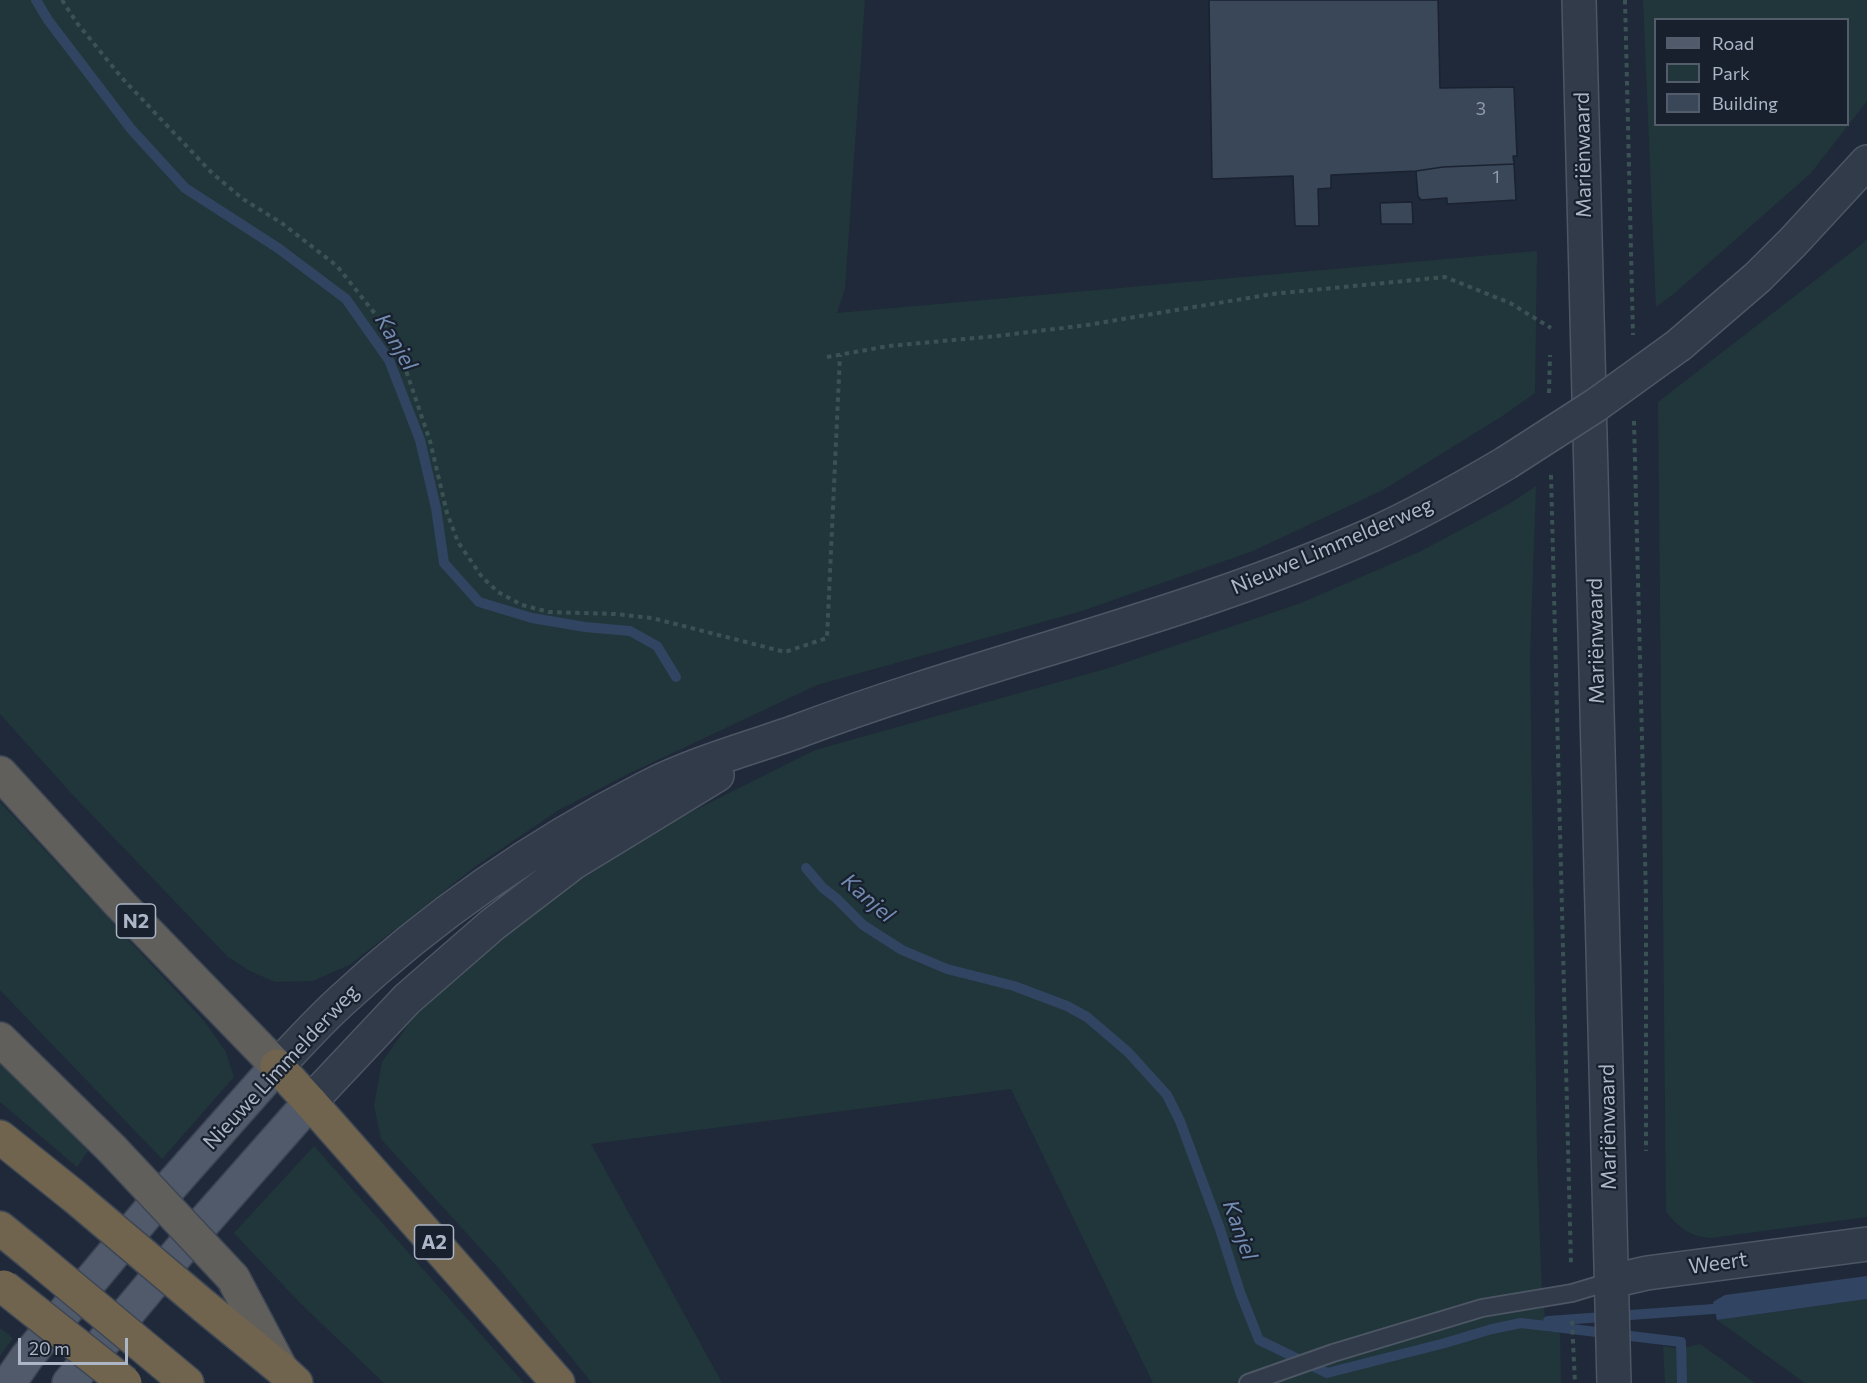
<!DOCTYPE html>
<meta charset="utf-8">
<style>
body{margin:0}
#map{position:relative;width:1867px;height:1383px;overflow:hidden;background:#1f2939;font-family:Commissioner,sans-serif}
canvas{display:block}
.legend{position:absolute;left:1654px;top:18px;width:195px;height:108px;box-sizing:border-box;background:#18202d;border:2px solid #535c6a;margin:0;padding:8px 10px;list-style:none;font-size:18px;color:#acb6c6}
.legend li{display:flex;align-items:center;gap:12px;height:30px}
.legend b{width:30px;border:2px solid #535c6a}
.scale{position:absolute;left:18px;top:1338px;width:110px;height:27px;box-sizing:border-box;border:3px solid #acb6c6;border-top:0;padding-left:8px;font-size:18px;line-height:21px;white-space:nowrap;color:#acb6c6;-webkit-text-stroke:4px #18202d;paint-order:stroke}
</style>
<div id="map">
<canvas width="1867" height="1383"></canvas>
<ul class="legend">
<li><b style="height:8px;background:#505a6a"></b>Road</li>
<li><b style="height:16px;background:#21363a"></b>Park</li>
<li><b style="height:16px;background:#3a4759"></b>Building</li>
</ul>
<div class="scale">20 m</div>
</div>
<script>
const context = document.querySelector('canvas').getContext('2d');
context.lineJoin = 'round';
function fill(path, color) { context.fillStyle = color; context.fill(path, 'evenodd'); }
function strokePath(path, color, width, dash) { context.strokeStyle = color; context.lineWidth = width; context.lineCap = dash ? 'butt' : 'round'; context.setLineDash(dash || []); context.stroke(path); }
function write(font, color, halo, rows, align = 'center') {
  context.font = font + ' Commissioner,sans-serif'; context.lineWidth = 4.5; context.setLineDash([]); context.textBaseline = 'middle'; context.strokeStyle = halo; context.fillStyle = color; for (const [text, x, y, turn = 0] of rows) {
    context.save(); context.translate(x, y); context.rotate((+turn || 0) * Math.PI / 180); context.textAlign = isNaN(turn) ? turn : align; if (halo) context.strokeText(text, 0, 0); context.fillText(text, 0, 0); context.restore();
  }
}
fill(new Path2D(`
 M0,0H865L845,288L837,313L1537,251L1535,393L1501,417L1383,490L1253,551L1082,611L817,685L628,774L559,810L476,866L351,964L313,981L275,982L250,971L228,957L71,793L0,714Z
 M1643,0H1867V101L1811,173L1676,292L1656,307ZM1656,20H1848V124H1656Z
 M1867,238V1217L1711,1238C1691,1237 1678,1228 1666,1211L1658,402L1862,244Z
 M1536,486L1530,656L1537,1156L1542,1293L1547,1332H1558L1560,1334L1561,1383H1153L1011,1089L591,1144L722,1383H592L501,1271L381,1139L374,1106L382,1062L413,1018L519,920L661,827L815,750L1109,668L1301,603L1421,551L1509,504Z
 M0,802L205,1022L226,1052L234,1077L162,1159L0,990Z
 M0,1058L88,1151L77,1167L0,1102Z
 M314,1146L524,1383H384L300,1303L234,1233Z
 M1867,1299V1383H1805L1717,1320Z
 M0,1328L13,1338L0,1356Z
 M1700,1344L1755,1383H1665L1663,1346L1679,1349Z`), '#21363a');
fill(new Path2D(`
 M1867,1276V1299L1717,1320L1713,1302L1725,1295Z`), '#314461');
strokePath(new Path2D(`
 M36,0L48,20L131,129L185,188L278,248L346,299L389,360L420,440L436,508L444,563L479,602L532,618L585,627L630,631L657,646L676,677
 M806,868L823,888L836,898L863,925L902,950L947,969L1014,986L1067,1006L1087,1017L1128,1052L1167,1095L1180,1121L1220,1229L1240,1292L1259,1340L1327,1373L1445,1343L1492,1329L1521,1323L1681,1342L1682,1383
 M1548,1321L1727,1308`), '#314461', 10);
const building = new Path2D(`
 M1209,0H1438L1440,88L1514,87L1517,156H1513L1514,164L1443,167L1416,171L1331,175V188L1318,189L1319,226H1295L1293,176L1212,179Z
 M1514,164L1516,200L1447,204V198L1421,200L1418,196L1416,171L1443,167Z
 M1412,202L1413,224H1381L1380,203Z`);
fill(building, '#3a4759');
strokePath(building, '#1a2230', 1.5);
const service = new Path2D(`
 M1248,1383L1333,1353L1482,1308L1572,1293L1612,1281`);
const minor = new Path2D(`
 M1612,1281L1647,1273L1867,1244`);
const tertiary = new Path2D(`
 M1579,0L1614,1383
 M1679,345L1758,277L1793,242L1867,162
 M277,1066C298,1045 318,1022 340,1002C432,916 536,844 648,787C695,763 748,749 798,731C987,660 1186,617 1371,535C1418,514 1462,489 1506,463
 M310,1102L407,999L492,925L573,863L717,775`);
const primary = new Path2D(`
 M9,1383L27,1357L154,1205L277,1066
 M69,1383L198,1229L310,1102`);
const trunk = new Path2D(`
 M0,773L120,904L277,1066
 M0,1039L112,1149
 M233,1278L281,1369`);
const motorway = new Path2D(`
 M277,1066L310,1102L558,1383
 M0,1137L75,1197
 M0,1228L32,1254
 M204,1306L281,1369L296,1383
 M163,1363L187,1383`);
strokePath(service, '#4d5664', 20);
strokePath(minor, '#4d5664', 36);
strokePath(tertiary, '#4d5664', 36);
strokePath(primary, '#3c4453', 36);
strokePath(trunk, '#3d4654', 36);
strokePath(motorway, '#3d4654', 36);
strokePath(new Path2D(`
 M62,0L77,23L122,78L212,173L243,199L283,224L337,266L388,330L398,347L430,441L447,513L458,542L482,577L498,592L522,605L549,612L615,614L652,618L785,652L827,638L840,355
 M1625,0L1633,335
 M827,357L889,346L997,336L1087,325L1272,294L1445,277L1510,303L1551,328
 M1549,393L1550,355
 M1634,421L1646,897V1151
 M1551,475L1571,1265
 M1572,1321L1575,1383`), '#3b5254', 4, [4.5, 4.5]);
strokePath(service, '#323b49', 16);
strokePath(minor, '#323b49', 33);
strokePath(tertiary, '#323b49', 33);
strokePath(primary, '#505a6a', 33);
strokePath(trunk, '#605f5c', 33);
strokePath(motorway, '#70644f', 33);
const tertiaryBridge = new Path2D(`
 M1506,463L1596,405L1679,345`);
const trunkBridge = new Path2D(`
 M112,1149L233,1278`);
const motorwayBridge = new Path2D(`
 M75,1197L204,1306
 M32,1254L163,1363
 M4,1287L125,1383`);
strokePath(tertiaryBridge, '#4d5664', 36, []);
strokePath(trunkBridge, '#3d4654', 36, []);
strokePath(motorwayBridge, '#3d4654', 36, []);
strokePath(tertiaryBridge, '#323b49', 33);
strokePath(trunkBridge, '#605f5c', 33);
strokePath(motorwayBridge, '#70644f', 33);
write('18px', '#909aab', null, [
 ["3",1481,109],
 ["1",1496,177]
]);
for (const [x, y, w] of [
 [136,921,39],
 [434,1242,39]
]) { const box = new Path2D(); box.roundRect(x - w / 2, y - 17, w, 34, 4.5); context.fillStyle = '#18202d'; context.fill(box); strokePath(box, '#acb6c6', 1.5); }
write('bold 20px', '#acb6c6', null, [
 ["N2",136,921],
 ["A2",434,1242]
]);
write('21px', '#acb6c6', '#18202d', [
 ["Mariënwaard",1583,155,-91],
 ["Nieuwe Limmelderweg",1332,546,-23],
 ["Mariënwaard",1596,641,-91],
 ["Nieuwe Limmelderweg",281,1067,-47],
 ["Mariënwaard",1608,1127,-91],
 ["Weert",1718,1263,-8]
]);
write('italic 22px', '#738bb1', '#18202d', [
 ["Kanjel",396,342,60],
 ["Kanjel",868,898,41],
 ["Kanjel",1240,1230,70]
]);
</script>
